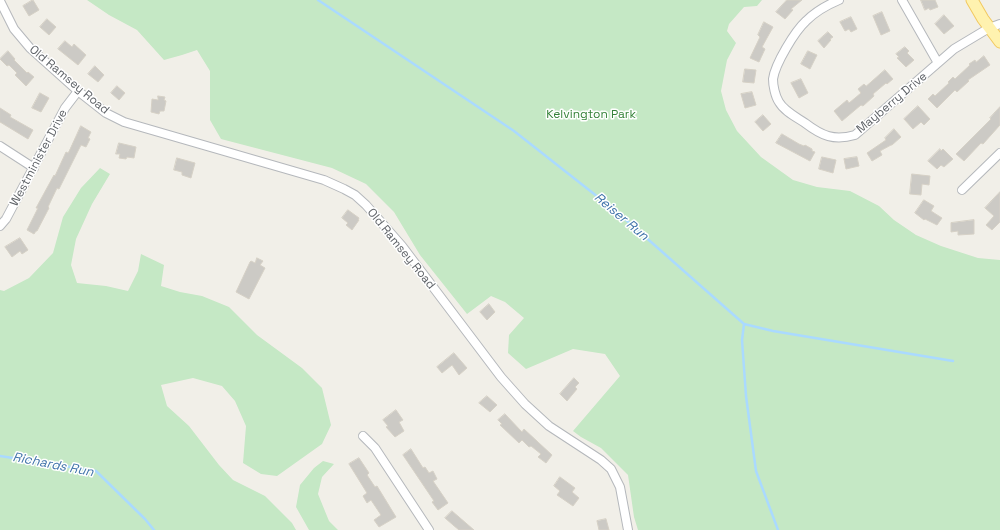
<!DOCTYPE html>
<style>
body{margin:0}
canvas{display:block;background:#f1efe8}
</style>
<canvas width="1000" height="530"></canvas>
<script>
const context = document.querySelector('canvas').getContext('2d');
context.lineJoin = 'round';
function fill(path, color) { context.fillStyle = color; context.fill(path, 'evenodd'); }
function strokePath(path, color, width, dash) { context.strokeStyle = color; context.lineWidth = width; context.lineCap = dash ? 'butt' : 'round'; context.setLineDash(dash || []); context.stroke(path); }
function write(font, color, halo, rows, align = 'center') {
  context.font = font + ' "Space Grotesk",sans-serif'; context.lineWidth = 3; context.setLineDash([]); context.textBaseline = 'middle'; context.strokeStyle = halo; context.fillStyle = color; for (const [text, x, y, turn = 0] of rows) {
    context.save(); context.translate(x, y); context.rotate((+turn || 0) * Math.PI / 180); context.textAlign = isNaN(turn) ? turn : align; if (halo) context.strokeText(text, 0, 0); context.fillText(text, 0, 0); context.restore();
  }
}
fill(new Path2D(`
 M87,0H762L757,6L744,7L729,24L727,31L736,43L727,60L721,91L726,110L737,131L761,157L793,180L817,187L850,191L879,206L894,220L916,235L941,246L978,258L1000,260V530H638L634,517L628,475L601,448L581,437L573,431L620,376L605,354L573,349L526,369L508,353L509,335L524,318L505,302L491,296L467,314L420,255L394,212L366,184L332,168L221,139L210,120V71L197,50L182,55L164,60L137,30L109,15Z
 M100,168L110,174L92,204L76,239L71,265L77,283L106,286L128,291L138,271L141,254L164,265L161,286L180,292L202,296L229,307L257,335L302,368L322,388L331,425L322,444L277,476L261,474L243,463L246,426L235,401L222,386L193,378L161,385L167,406L189,426L219,465L233,480L265,496L292,523L296,530H0V290L4,291L29,278L53,253L63,217L81,188Z
 M323,461L334,464L322,477L318,494L329,521L338,530H309L296,507L300,485L314,468Z`), '#c5e8c5');
strokePath(new Path2D(`
 M318,0L514,131L617,212L744,324L773,331L953,361
 M744,324L742,340L746,396L756,471L778,530
 M0,456L96,471L145,519L154,530`), '#aadaff', 2.5);
const building = new Path2D(`
 M33,0L39,10L29,16L23,6Z
 M787,0H802L791,9L793,10L785,19L776,12Z
 M921,0H935L938,7L930,10L929,8L925,10Z
 M882,12L890,31L881,35L873,16Z
 M944,15L954,26L944,34L935,24Z
 M851,17L857,29L851,32L849,29L845,31L840,22Z
 M47,19L56,27L49,35L40,27Z
 M764,22L773,27L762,47L765,49L759,62L750,58L760,37L758,35Z
 M828,32L833,37L830,39L831,40L824,48L818,41Z
 M65,41L72,47L74,44L86,55L78,65L58,49Z
 M905,47L909,51L907,53L914,60L906,67L897,58L899,57L896,54Z
 M8,51L15,59L14,60L27,73L28,72L34,77L26,86L15,75L17,73L9,65L7,66L0,59Z
 M808,51L817,55L810,69L801,64Z
 M984,56L990,65L968,80L969,81L957,92L955,90L937,108L928,99L933,94L935,96L949,83L948,82L953,77L955,79L970,65L969,64L975,60L976,62Z
 M95,66L104,75L98,82L88,74Z
 M745,69L756,70L754,83L743,82Z
 M885,70L893,79L887,84L886,83L873,94L874,96L863,106L861,105L842,121L834,111L847,100L849,103L861,93L858,89L864,84L866,86Z
 M801,79L808,93L799,98L791,83Z
 M117,86L125,93L119,100L111,93Z
 M752,92L756,105L745,108L741,94Z
 M40,93L49,98L41,112L32,108Z
 M158,96L165,97L164,100L166,101L164,111H160L159,114L151,112L152,99L158,100Z
 M918,106L930,119L924,125L921,122L913,129L904,119Z
 M1000,107V125L983,144L981,143L964,161L956,154L991,119L990,118Z
 M0,108L11,115L10,117L33,130L28,139L0,122Z
 M763,115L771,124L763,131L755,122Z
 M81,126L91,132L88,138L90,139L86,147L81,145L59,189L57,188L48,207L49,208L37,231H36L34,234L27,230L38,208H36L54,175L55,176L66,152L68,153Z
 M894,129L901,137L892,145H891L880,151L882,155L872,161L867,153L886,140L885,138Z
 M782,134L799,144L804,146L805,145L812,149V151L815,152L810,161L776,143Z
 M119,143L136,147L134,158L127,157L126,159L119,158L120,154H116Z
 M940,149L941,151L943,149L953,159L944,167L941,165L937,169L928,161Z
 M822,157L836,160L833,173L819,169Z
 M857,157L859,166L846,169L844,159Z
 M177,158L195,163L191,178L182,175V172L174,170Z
 M912,174L930,176L929,185L922,184L921,195L910,194Z
 M1000,192V222L992,230L986,225L994,216L985,208Z
 M924,200L934,206L931,211L942,218L937,225L925,219L924,220L915,213Z
 M348,210L359,218L358,220H359L352,230L346,225L348,223L342,218Z
 M974,220V234L958,235V231L951,232V223Z
 M20,238L28,250L22,254L20,251L12,257L5,247Z
 M257,258L263,261L260,265L265,268L249,299L236,292L250,262L251,261L255,263Z
 M489,304L495,312L487,320L480,312Z
 M454,353L467,368L459,375L452,365L442,373L437,367Z
 M574,378L579,383L575,387L577,389L567,401L560,394Z
 M487,396L497,405L490,412L479,403Z
 M396,410L403,420L399,422L404,431L395,437L386,427L388,426L383,420Z
 M505,414L522,432L524,429L552,455L546,463L538,457L541,454L531,446L529,447L522,440L519,443L500,425L502,424L498,420Z
 M411,449L423,468L425,467L429,473L433,471L437,479L433,481L448,503L438,510L432,502L434,501L403,455Z
 M359,458L369,473L367,475L375,487L377,486L396,517L379,527L374,520L381,515L371,500L367,503L363,496L367,493L349,464Z
 M560,477L575,488L572,492L579,498L573,506L557,495L560,491L554,486Z
 M452,511L459,517L474,530H459L453,525L445,518Z
 M606,519L609,530H599L597,521Z`);
fill(building, '#cccac5');
strokePath(building, '#d6d1c6', 1);
const minor = new Path2D(`
 M839,0C827,5 815,12 806,21C795,31 775,64 773,79C773,85 775,96 779,102C784,111 796,117 805,123C822,136 834,141 855,135L954,49L989,28L1000,24
 M902,0L938,63
 M0,1L14,29L30,48L78,91L106,113L124,122L324,180L344,189L355,195L366,205L402,246L501,377L525,404L549,426L601,460L611,469L620,487L628,530
 M0,146L34,168
 M962,190L1000,153
 M0,226L6,219L65,108L78,91
 M363,436L375,448L429,530`);
const major = new Path2D(`
 M972,0L983,19L1000,42`);
strokePath(minor, '#b5b8bc', 10);
strokePath(major, '#f2c960', 13);
strokePath(minor, '#fff', 8);
strokePath(major, '#fff2af', 11);
write('12px', '#5f6368', '#fff', [
 ["Old Ramsey Road",69,80,40],
 ["Mayberry Drive",892,103,-40],
 ["Westminister Drive",39,158,-62],
 ["Old Ramsey Road",401,249,51]
]);
write('12px', '#348238', '#fff', [
 ["Kelvington Park",591,115]
]);
write('italic 13px', '#4174aa', '#fff', [
 ["Reiser Run",621,217,40],
 ["Richards Run",53,465,11]
]);
</script>
